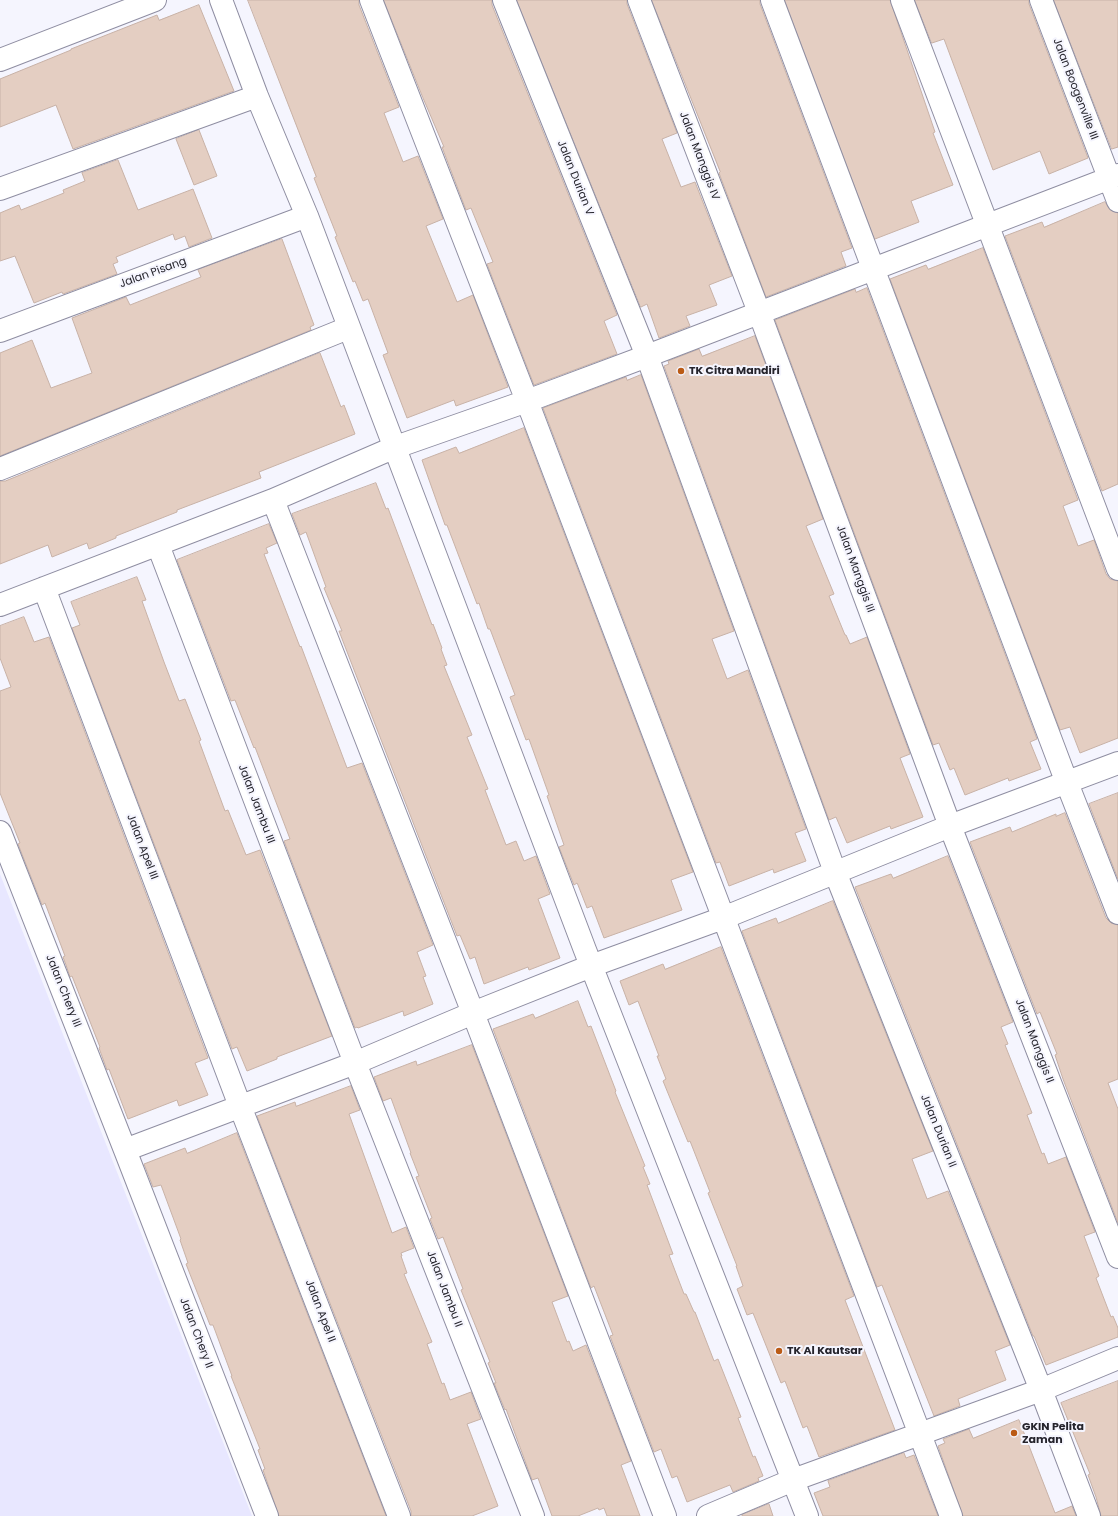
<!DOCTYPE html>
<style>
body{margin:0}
canvas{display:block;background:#f5f5fe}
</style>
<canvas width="1118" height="1516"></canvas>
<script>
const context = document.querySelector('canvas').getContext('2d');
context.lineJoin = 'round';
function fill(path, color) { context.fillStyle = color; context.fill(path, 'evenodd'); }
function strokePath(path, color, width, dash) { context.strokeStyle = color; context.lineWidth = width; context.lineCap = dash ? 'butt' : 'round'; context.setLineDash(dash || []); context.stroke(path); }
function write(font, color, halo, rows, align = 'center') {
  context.font = font + ' Poppins,sans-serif'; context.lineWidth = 4; context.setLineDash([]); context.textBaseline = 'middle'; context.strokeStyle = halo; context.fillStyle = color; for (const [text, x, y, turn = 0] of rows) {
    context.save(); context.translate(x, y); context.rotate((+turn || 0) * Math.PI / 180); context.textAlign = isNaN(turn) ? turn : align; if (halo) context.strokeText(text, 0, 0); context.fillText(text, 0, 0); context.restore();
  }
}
fill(new Path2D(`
 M0,874L252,1516H0Z`), '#e8e7ff');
const building = new Path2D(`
 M248,0H359V5L399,107L384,113L403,162L418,156L443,219L426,226L457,302L473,295L508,387L456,406L454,400L407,418L383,355L388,353L368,299L363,301L355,281L353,282L335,237L337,236L314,178L316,177Z
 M384,0H492V5L617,315L604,321L617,354L534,385L487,264L493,262L471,208L466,210L442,147H444L423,98Z
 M517,0H627V4L677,133L662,139L681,187L695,182L732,276L709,285L717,305L686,316L690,326L659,338L647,304L641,307Z
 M652,0H760V4L852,248L841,252L846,266L766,297L719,173L720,172Z
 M785,0H890L935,132L933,133L953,185L911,201L919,222L875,239Z
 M915,0H1029V4L1088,158L1049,174L1040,151L993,170L944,39L932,43Z
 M1054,0H1118V147L1112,149Z
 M199,5L234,91L73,149L56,105L0,127V79L71,50V49L157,15L159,20Z
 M199,130L217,176L194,185L176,139Z
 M118,160L138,210L193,189L212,238L189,247L185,236L175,240L173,234L116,257L118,262L113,264L117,274L63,294L62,292L34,303L15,256L0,261V213L19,205L21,210L64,193L63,190L85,181L82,173Z
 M1105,202L1110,210L1118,213V484L1102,491L1005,236L1042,222L1044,227Z
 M282,239L314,325L310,327L311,330L0,456V353L32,340L51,388L92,373L72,318L126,297L130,305L201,277L198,270Z
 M983,248L1078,500L1063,506L1078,546L1094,540L1106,574L1110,579L1118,581V738L1080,753L1070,727L1060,730L890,279L926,265L928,269Z
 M867,288L1037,739L1030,742L1041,769L1009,781L1008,778L965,795L954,768L950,770L939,743L933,745L775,320L855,289L856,292Z
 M755,336L823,519L806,526L834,594L829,596L845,635H846L850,644L867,637L910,754L900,758L923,817L891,829L890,826L847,843L836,817L829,820L664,366L669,364L668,361L699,349L702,356Z
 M320,353L341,407L344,405L355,434L259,472L261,478L177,510V512L116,536V538L89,549L87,543L52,557L48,545L0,564V481H5Z
 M641,375L734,631L712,639L727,679L748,670L806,829L795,833L806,861L774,873L773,869L729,886L720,862L716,863L543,408L626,377L627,380Z
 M524,428L693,872L671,880L682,910L604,938L592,906L587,908L578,885L577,883L574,885L559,847L564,845L547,796L549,795L529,739L526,740L510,697L515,695L490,629H488L479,603L477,604L447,525H445L422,460L456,447L459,453Z
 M376,483L386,509L388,508L432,625L433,624L442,648L441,649L447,665L444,666L472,735L467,737L488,789L485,790L506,845L516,841L524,861L536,856L550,894L538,899L560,958L529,970L528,967L484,984L475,957L470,959L460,935L457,936L339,631H342L324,588L326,587L306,532L300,535L292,514Z
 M269,524L277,543L266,548L268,553L264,554L300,647L301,646L347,768L362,763L433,945L417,952L426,976L423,977L433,1004L404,1016L403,1011L358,1028L357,1027L355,1028L284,841L290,839L255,747L254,748L235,700L231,701L177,560Z
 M137,577L146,600L142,601L164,662L179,701L185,699L201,740L199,741L225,811L228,810L246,855L260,850L332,1036L277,1057V1059L247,1071L237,1047L232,1049L72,628L80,625L71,602Z
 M24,617L34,642L49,637L208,1058L195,1063L208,1095L179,1106L177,1100L128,1119L109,1069L107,1070L99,1048L100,1047L72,976L70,977L66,965L63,957L65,956L45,903L42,905L18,844L20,843L0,793V691L11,687L0,658V626Z
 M1118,793V879L1089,804Z
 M1065,813L1106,918L1111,923L1118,925V1079L1108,1083L1118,1109V1223L1063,1079L1055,1055L1057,1054L1040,1012L1037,1014L970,842L1010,827L1012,832L1056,814V816Z
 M948,856L1013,1022L1001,1027L1008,1044L1005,1045L1032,1113L1027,1115L1042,1154L1044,1153L1048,1164L1066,1157L1095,1232L1084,1236L1099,1276L1096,1278L1111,1317L1113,1316L1118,1328V1337L1046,1365L1034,1336H1033L855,887L891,874L893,878Z
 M833,901L933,1151L912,1159L927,1199L948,1191L1010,1345L995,1351L1006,1380L958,1399L960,1406L934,1416L882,1285L877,1287L742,931L776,918L778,923Z
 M721,947L854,1296L845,1300L895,1430L819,1457L807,1426L803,1428L785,1381L781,1383L753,1313L747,1315L737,1289L743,1286L736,1266H737L708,1193L710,1192L690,1141L688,1142L663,1081L666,1079L657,1056H659L638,1001L629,1005L620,981L663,964L665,969Z
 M578,1001L588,1027L591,1026L616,1091L615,1092L645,1166L643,1167L650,1184L647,1185L673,1254L669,1255L684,1294H686L694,1312H695L714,1361L718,1359L741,1417L738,1418L753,1457L755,1456L763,1476L758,1478L759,1481L733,1492L730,1485L687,1502L677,1476L672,1478L661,1449L654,1452L610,1336L613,1335L594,1286L591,1288L493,1029L533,1014L535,1018Z
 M472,1045L568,1296L552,1302L567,1342L569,1341L573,1351L586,1345L631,1461L621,1465L640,1516H607L604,1508L599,1510L598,1508L578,1516H552L538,1478L532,1480L506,1409L505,1410L494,1383H496L488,1363L490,1362L461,1290L463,1289L443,1237L438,1239L430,1219L432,1218L416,1177L419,1176L410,1153H411L391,1098L383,1101L374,1077L416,1061L417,1065Z
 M351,1086L360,1110L349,1114L392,1233L406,1227L414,1248L401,1253L402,1256H401L407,1273L404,1274L432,1342L427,1344L442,1384L444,1383L450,1400L471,1392L481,1419L467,1424L498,1506L472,1516H411V1511L257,1116L295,1102L296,1106Z
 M237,1133L386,1516H279L263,1470L265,1469L258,1450L260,1449L231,1376H232L213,1325H210L186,1264L188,1263L180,1240L181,1239L161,1185L153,1187L144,1164L185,1148L187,1153Z
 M1118,1381V1516H1101L1096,1497L1088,1475L1090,1474L1061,1403Z
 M1019,1420L1055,1513L1072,1506L1076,1516H963L938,1446L945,1443L943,1439L969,1429L973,1438Z
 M904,1453L906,1458L914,1455L938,1516H823L814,1493L830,1487L828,1481Z
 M769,1504L773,1516H742V1515Z`);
fill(building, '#e4cec2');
strokePath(building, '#c8b2a7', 1);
const minor = new Path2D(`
 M221,0L257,96L307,216L585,950L807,1516
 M371,0L527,401L951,1516
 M504,0L647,356L835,872L1041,1390L1089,1516
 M639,0L759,312L950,826L1118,1257
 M772,0L1067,783L1118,913
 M902,0L1118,569
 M1041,0L1118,201
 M0,60L155,0
 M0,189L257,96
 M0,331L307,216
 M0,469L348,328
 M273,500L473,1013L665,1516
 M158,545L355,1063L533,1516
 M44,588L240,1106L399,1516
 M0,605L273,500L393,448L527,401L647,356L1118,175
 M0,832L125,1150L267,1516
 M125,1150L355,1063L473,1013L591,966L723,918L950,826L1118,763
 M708,1516L793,1480L1041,1390L1118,1358`);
strokePath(minor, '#8f8ea2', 24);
strokePath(minor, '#fff', 22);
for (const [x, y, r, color] of [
 [681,371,4,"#bb5b15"],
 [779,1351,4,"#bb5b15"],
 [1014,1433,4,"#bb5b15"]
]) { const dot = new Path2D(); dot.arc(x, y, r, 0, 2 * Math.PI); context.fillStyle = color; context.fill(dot); strokePath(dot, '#f5f5fe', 1.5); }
write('11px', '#25242c', '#f5f5fe', [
 ["Jalan Boogenville III",1075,89,69],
 ["Jalan Manggis IV",699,156,69],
 ["Jalan Durian V",575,178,68],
 ["Jalan Pisang",153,273,-20],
 ["Jalan Manggis III",855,569,70],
 ["Jalan Jambu III",256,804,69],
 ["Jalan Apel III",142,847,69],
 ["Jalan Chery III",63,991,68],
 ["Jalan Manggis II",1034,1041,69],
 ["Jalan Durian II",938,1131,68],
 ["Jalan Jambu II",444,1289,69],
 ["Jalan Apel II",320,1311,69],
 ["Jalan Chery II",196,1333,69]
]);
write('bold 11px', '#25242c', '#f5f5fe', [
 ["TK Citra Mandiri",689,371],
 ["TK Al Kautsar",787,1351],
 ["GKIN Pelita",1022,1427],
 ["Zaman",1022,1440]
], 'left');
</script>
